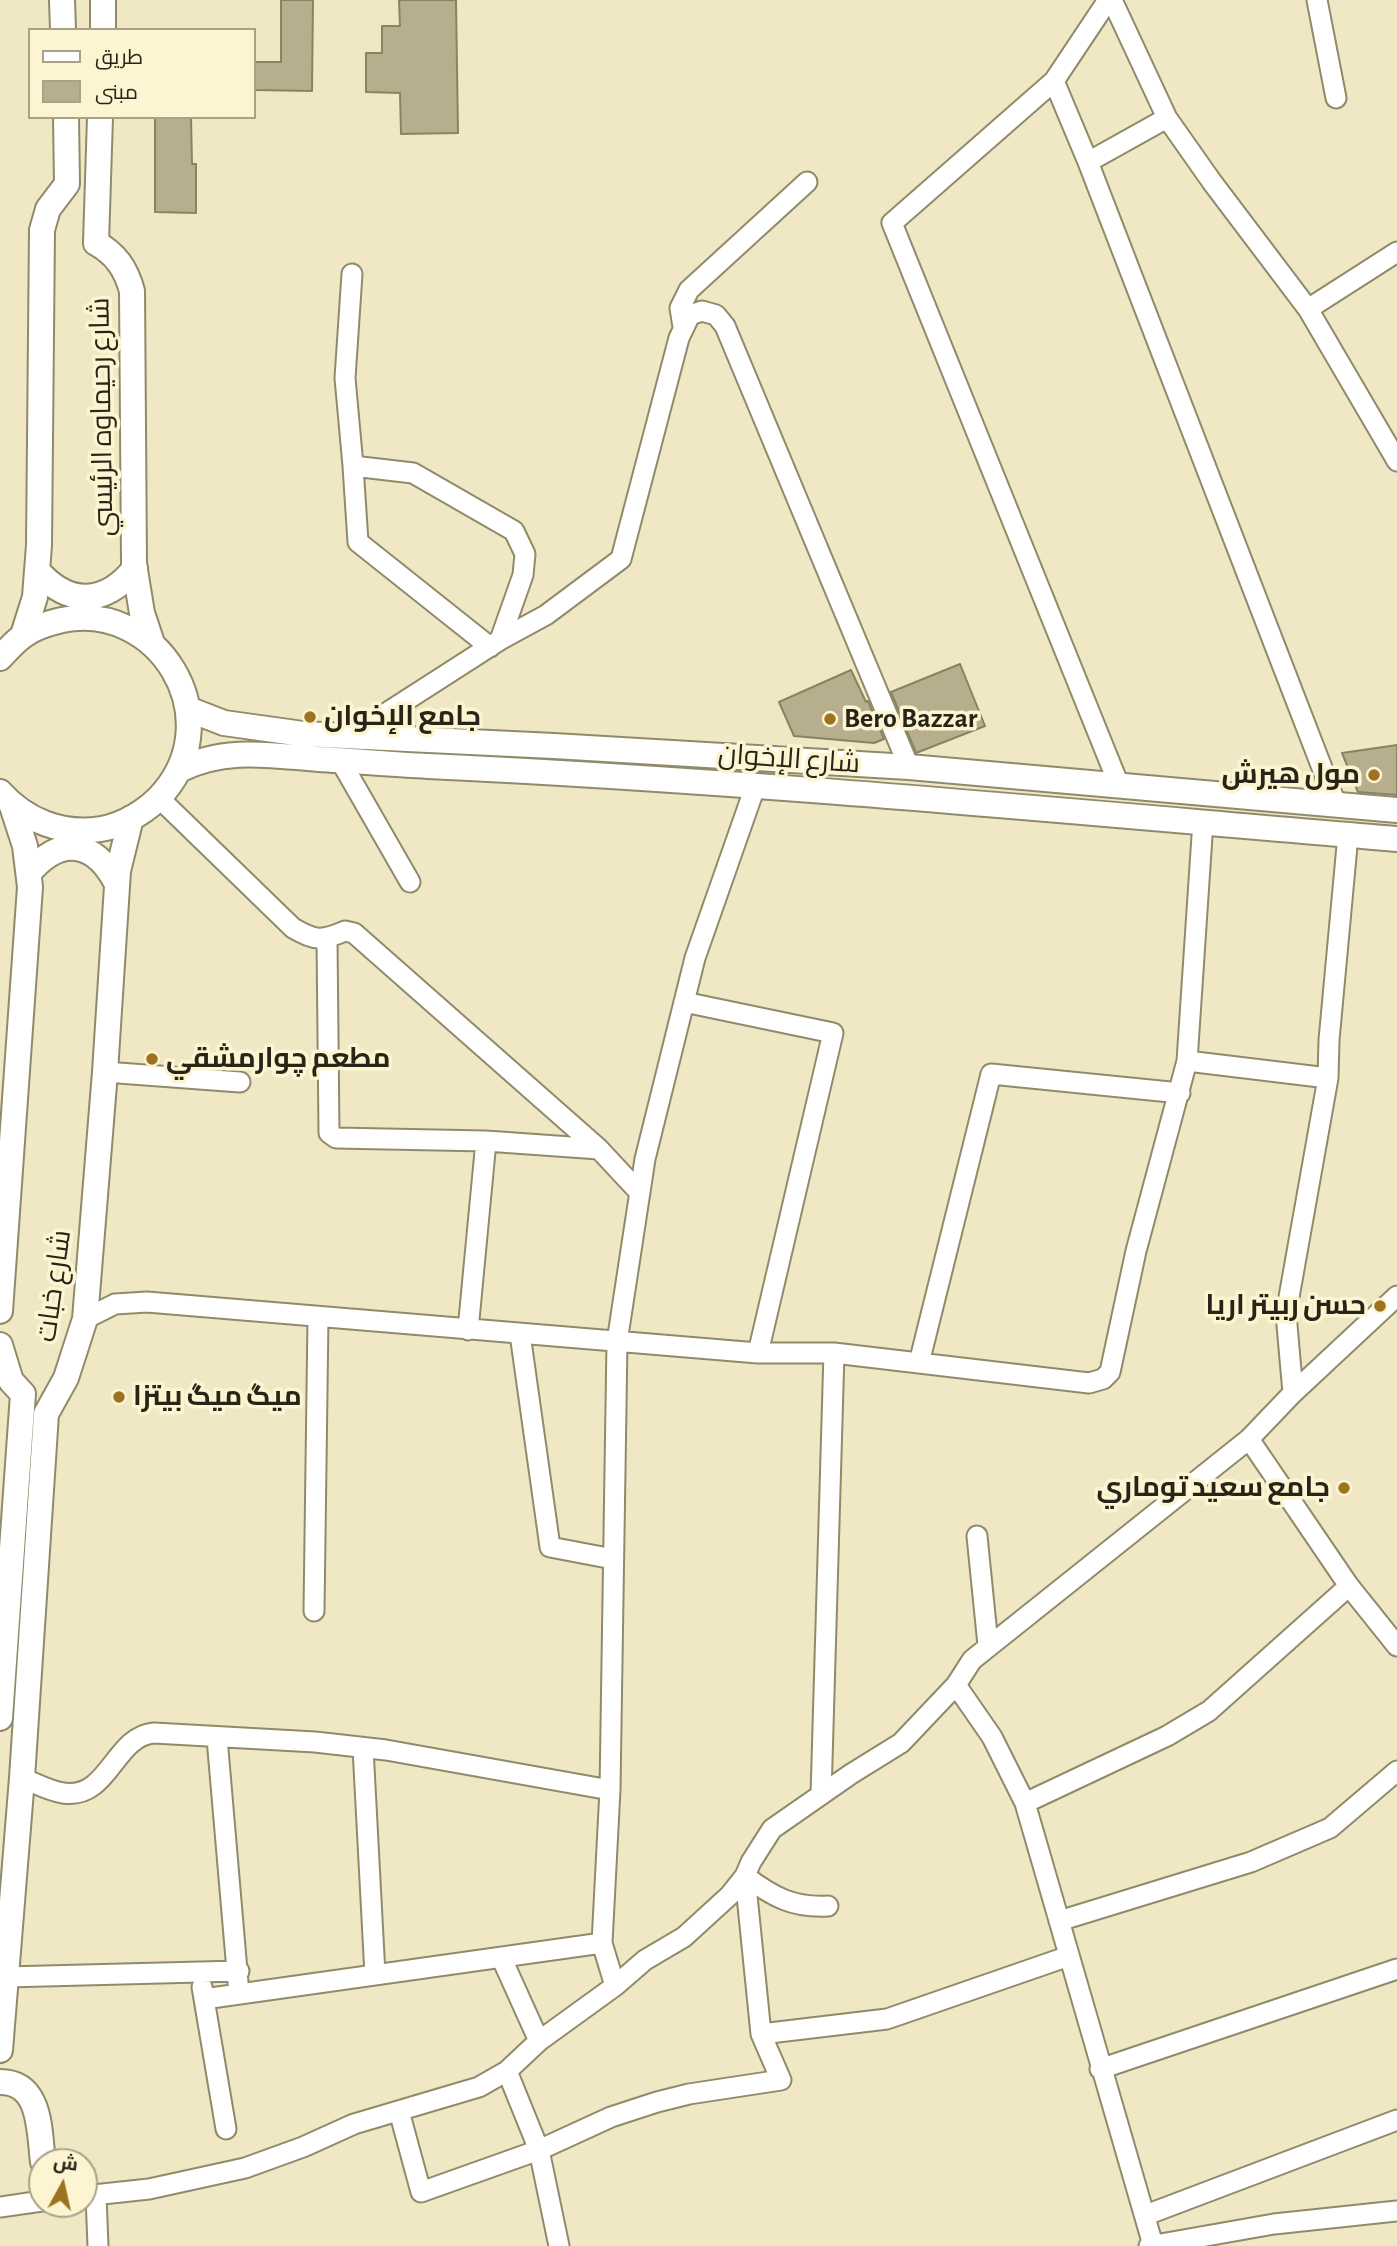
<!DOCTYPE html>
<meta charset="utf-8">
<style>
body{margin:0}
#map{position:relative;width:1397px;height:2246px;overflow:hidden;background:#f0e8c5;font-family:"Alegreya Sans",Cairo,sans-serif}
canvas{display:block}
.legend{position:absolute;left:28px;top:28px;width:228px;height:91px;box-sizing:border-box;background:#fdf5d2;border:2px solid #a8a288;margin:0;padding:9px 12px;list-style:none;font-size:21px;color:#282518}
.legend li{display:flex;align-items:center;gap:14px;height:35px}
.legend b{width:35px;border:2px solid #a8a288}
.north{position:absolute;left:28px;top:2148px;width:70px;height:70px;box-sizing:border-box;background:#fdf5d2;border:2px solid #a8a288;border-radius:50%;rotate:8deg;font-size:19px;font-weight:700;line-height:28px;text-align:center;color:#282518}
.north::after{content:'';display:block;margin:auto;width:24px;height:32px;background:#9d7321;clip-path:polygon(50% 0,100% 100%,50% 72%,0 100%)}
</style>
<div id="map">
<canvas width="1397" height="2246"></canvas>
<ul class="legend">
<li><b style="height:9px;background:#fff"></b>طريق</li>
<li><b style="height:19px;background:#b6ae8c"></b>مبنى</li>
</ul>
<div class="north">ش</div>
</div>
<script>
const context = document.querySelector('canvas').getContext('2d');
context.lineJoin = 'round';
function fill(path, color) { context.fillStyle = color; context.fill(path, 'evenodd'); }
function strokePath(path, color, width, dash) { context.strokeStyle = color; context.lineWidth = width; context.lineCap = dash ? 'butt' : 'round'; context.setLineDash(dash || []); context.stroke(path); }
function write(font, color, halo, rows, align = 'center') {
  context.font = font + ' "Alegreya Sans",Cairo,sans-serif'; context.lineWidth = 7; context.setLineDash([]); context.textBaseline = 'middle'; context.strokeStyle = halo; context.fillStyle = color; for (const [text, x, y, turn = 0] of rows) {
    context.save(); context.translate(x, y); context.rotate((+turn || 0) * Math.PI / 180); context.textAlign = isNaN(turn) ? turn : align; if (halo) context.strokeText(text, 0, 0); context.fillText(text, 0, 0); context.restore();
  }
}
const building = new Path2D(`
 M281,0H313L312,91L254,90V62H281Z
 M399,0H456L458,133L401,134L400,93L366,92V53H382V26H400Z
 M155,117H191L192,164H196V213L155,212Z
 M960,664L985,726L916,753L891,692Z
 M851,670L866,702L868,701L884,739L874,743L794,736L779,702Z
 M1397,745V795L1358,792L1342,753Z`);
fill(building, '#b6ae8c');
strokePath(building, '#8a8362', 2);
const minor = new Path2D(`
 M1108,0L1054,81L892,223L1119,785
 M1112,0L1167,118L1212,182L1308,309L1397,461
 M1317,0L1336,98
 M1054,81L1088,162L1336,804
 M1088,162L1167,118
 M352,274L345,378L353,466
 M1308,309L1397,252
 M683,327L680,308L689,290L807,182
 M490,647L358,542L353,466L413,473L514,531L525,554L523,575L500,640
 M349,737L500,640L546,615L621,559L679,338L690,315L702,311L716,315L725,326L909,767
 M340,760L410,882
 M159,798L293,928C315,941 322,941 345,931L354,933L599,1149L640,1193
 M327,939L329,1133L336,1138L486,1141L599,1149
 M684,1002L833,1033L758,1353
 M1187,1061L1328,1078
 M105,1072L240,1082
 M85,1319L115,1304L147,1302L758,1353H834L1089,1383L1103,1379L1110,1372L1136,1251L1187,1061L1203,821
 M468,1330L486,1141
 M520,1334L550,1547L613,1559
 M919,1363L991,1074L1180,1093
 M1293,1393L1286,1314L1328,1078L1329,1040L1348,835
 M1249,1439L1349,1586L1397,1646
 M977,1536L988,1645
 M314,1611L318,1317
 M956,1685L992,1737L1025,1803L1153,2245
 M217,1738L239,1994
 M363,1748L375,1975
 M22,1778C35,1783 49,1791 63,1793C109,1800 114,1736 154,1733L315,1742L386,1750L610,1790
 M821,1795L834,1353
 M1025,1803L1167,1736L1209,1711L1349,1586
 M745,1876C773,1897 793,1908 828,1906
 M1059,1921L1251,1862L1330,1828L1397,1771
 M602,1943L610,1790L617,1342L645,1159L695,958L755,787
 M502,1959L539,2041
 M6,1977L239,1971
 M202,1987L226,2129
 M204,1999L602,1943L615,1986L645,1960L684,1937L730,1895L745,1876L751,1862L772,1829L851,1774L901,1743L956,1685L972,1660L1249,1439L1293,1393L1397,1296
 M761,2034L887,2019L1069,1956
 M1100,2069L1397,1969
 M507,2071L539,2150L559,2246
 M399,2111L421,2192L539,2150L611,2117L657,2102L689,2094L781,2080L761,2034L745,1876
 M96,2195L98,2246
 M84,2196L149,2189L245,2168L303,2147L354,2124L479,2087L507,2071L539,2041L615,1986
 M0,2207L42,2201
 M1146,2215L1397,2120
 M1149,2246L1274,2224L1397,2211`);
const major = new Path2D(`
 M62,0L63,30
 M103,30V0
 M100,117L96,243C116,254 126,269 132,291L134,564L142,613L152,643
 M37,570C68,606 105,606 135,568
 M23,635L35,597L39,545L42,230L48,209L67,184L66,117
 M0,658C7,651 14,642 23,636C34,627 49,623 62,620C159,601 228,716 164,792C149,810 124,825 101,829C62,835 26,821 0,792
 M188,709L224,723L303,734L554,746L909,767L1397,810
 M179,770C224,747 269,755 318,759C354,761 391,764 428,766C752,781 1074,812 1397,839
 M29,873C61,835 95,841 117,884
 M0,1311L30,887L25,846L12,806
 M0,1345L11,1381L23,1394L0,1718
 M0,2050L22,1778L46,1414L66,1378L85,1319L105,1072L118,871L131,818
 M0,2082C42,2082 39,2132 43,2162`);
strokePath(minor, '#918a69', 23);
strokePath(major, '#918a69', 28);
strokePath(minor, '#fff', 19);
strokePath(major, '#fff', 24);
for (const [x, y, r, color] of [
 [310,717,7,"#9d7321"],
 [830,719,7,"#9d7321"],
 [1374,775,7,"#9d7321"],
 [152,1059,7,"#9d7321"],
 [1380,1306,7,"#9d7321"],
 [119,1397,7,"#9d7321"],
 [1344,1488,7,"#9d7321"]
]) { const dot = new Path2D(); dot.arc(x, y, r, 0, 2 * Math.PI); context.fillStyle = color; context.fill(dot); strokePath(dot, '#fdf5d2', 2.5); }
write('28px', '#282518', '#fdf5d2', [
 ["شارع رحيماوه الرئيسي",102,417,-91],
 ["شارع الإخوان",789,759,4],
 ["شارع خبات",54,1286,-82]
]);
write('bold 28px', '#282518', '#fdf5d2', [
 ["جامع الإخوان",324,717],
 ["Bero Bazzar",844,719],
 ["مول هيرش",1360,775,"right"],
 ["مطعم چوارمشقي",166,1059],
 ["حسن ربيتر اريا",1366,1306,"right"],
 ["ميگ ميگ بيتزا",133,1397],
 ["جامع سعيد توماري",1330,1488,"right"]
], 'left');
</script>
